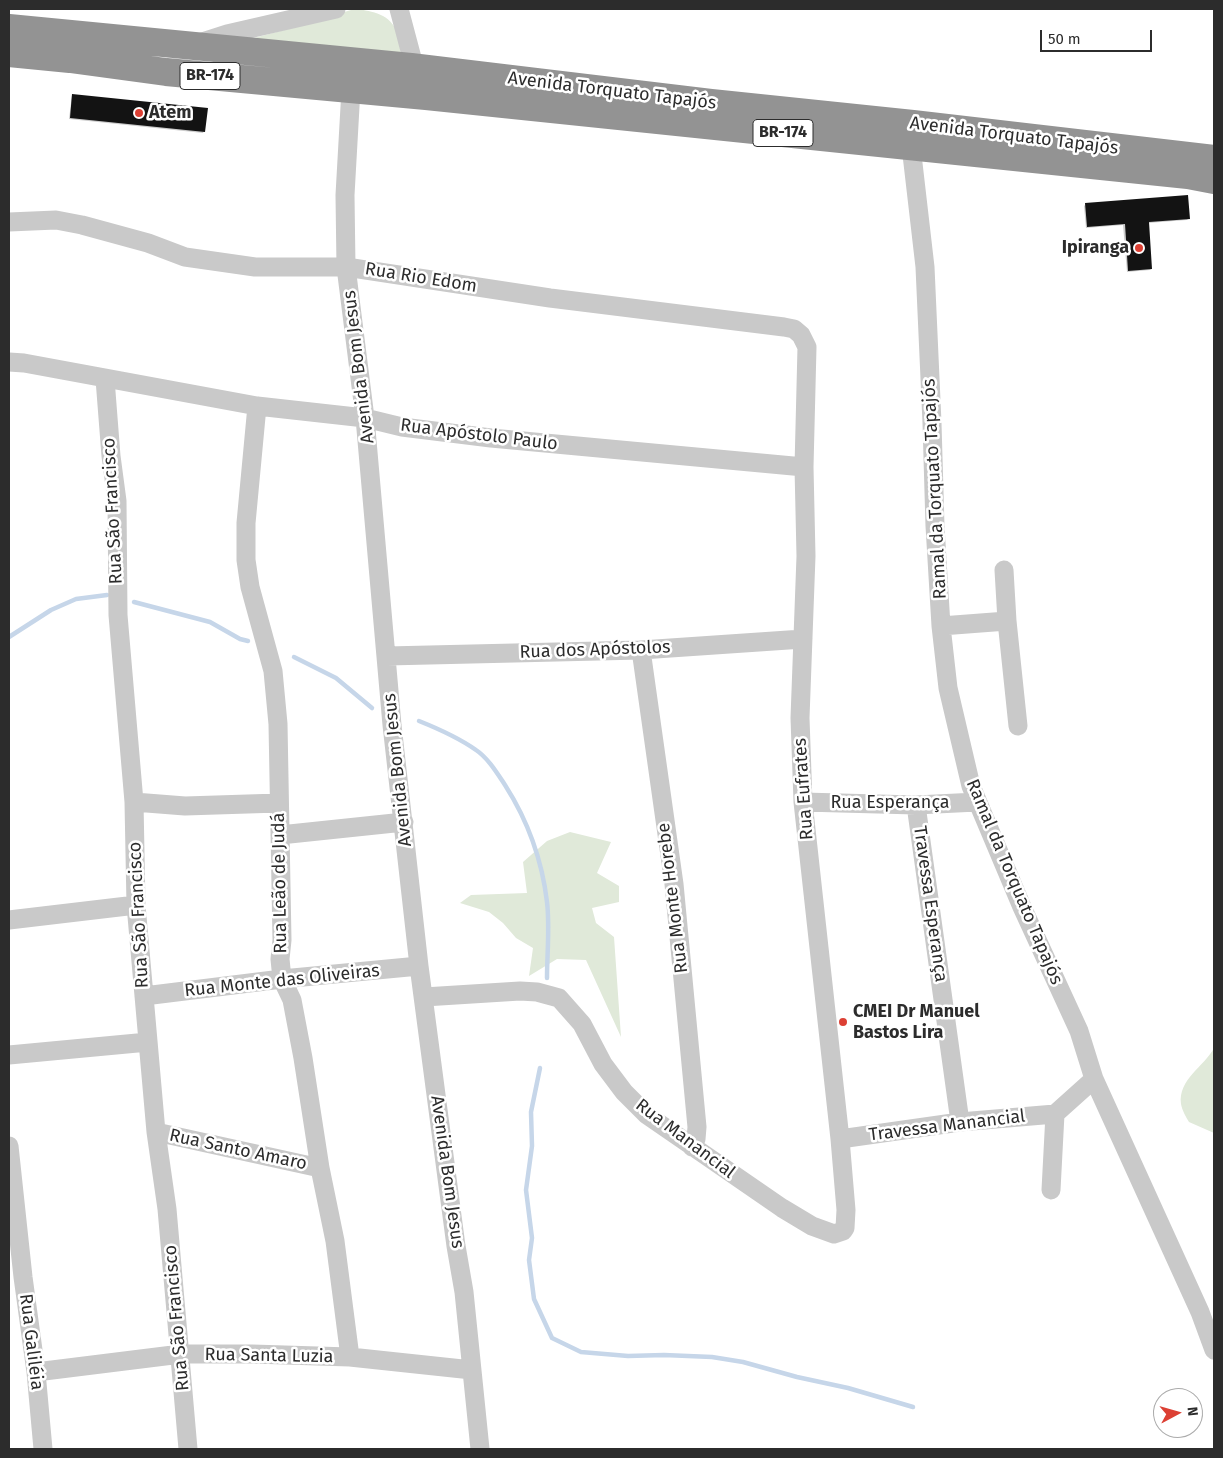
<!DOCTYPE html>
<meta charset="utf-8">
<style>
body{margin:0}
#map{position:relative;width:1223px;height:1458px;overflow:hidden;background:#fff;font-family:"Fira Sans",sans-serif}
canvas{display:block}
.frame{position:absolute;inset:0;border:10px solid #2c2c2c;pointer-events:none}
.north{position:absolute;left:1153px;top:1388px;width:50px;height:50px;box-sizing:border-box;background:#fff;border:1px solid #ababab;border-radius:50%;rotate:84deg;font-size:14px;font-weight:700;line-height:20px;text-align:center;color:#2c2c2c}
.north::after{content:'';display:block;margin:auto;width:18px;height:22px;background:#dc4034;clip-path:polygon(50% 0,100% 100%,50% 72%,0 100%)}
.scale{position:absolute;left:1040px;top:30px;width:112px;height:22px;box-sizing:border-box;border:2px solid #2c2c2c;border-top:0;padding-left:6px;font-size:15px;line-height:18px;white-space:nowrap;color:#2c2c2c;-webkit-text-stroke:4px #fff;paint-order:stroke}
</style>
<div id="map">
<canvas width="1223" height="1458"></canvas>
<div class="frame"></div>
<div class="north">N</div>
<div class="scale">50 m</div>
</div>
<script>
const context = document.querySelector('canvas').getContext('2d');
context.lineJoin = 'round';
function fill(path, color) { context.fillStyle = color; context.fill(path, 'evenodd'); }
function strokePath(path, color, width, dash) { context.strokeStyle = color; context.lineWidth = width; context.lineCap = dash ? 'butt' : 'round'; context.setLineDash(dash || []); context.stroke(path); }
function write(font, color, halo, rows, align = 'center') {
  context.font = font + ' "Fira Sans",sans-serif'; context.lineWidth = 5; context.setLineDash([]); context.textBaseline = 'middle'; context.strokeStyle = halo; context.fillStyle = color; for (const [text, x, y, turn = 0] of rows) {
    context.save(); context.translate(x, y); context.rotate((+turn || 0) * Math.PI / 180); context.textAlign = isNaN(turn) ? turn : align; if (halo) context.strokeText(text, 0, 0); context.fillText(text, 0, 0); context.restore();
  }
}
fill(new Path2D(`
 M360,9C367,11 376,12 383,16C397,23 403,43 400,58L250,39L292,28L351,10Z
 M570,832L611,842L597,873L619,886V902L592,908L596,923L614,937L621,1037L586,960L557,959L529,976L533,948L516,938L503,923L489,912L460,903L471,895L527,893L523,862L547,841Z
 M1214,1048V1133L1189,1122C1186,1117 1182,1110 1181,1104C1178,1079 1204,1067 1214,1048Z`), '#e0e9d9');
fill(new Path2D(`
 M72,95L204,131L203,133L69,119Z
 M1086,204L1188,219L1187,220L1148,223L1151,269L1150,270L1127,272L1123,225L1086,228L1084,206Z`), '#0003');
strokePath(new Path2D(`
 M134,602L210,622L240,639L248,641
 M9,637L51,610L76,599L107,595
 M294,657L336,678L372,708
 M419,721C439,729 459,738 476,750C488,758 497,773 505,785C528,821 542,860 547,902C550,927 547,953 547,978
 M540,1068L531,1112L532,1146L526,1190L532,1238L529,1260L534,1299L552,1338L581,1352L628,1356L664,1355L712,1357L743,1362L797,1377L848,1388L913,1407`), '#c6d6e9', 4.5);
fill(new Path2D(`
 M72,94L208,108L205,132L70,118Z
 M1188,195L1190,219L1149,222L1152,269L1128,271L1125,224L1087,227L1085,203Z`), '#131313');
strokePath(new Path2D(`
 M399,9L412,58L411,67L406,77
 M199,43L227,34L336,9
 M351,89L345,195L346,267L365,418L392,725L419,966L456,1246L464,1292L480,1449
 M911,146L925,267L932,423L935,526L941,626L948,688L971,786L1022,907L1079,1031L1094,1079L1200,1312L1214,1350
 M9,222L56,220L82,225L148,243L185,257L255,267H346L550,298L784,327L794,329L801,335L807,347L804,467L806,556L800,718L803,802L840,1139L846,1210L845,1228L843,1231L834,1234L812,1226L782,1208L647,1115L624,1092L603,1064L582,1024L559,998L537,992L520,991L424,997
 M9,362L24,363L257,406L365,418L402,427L491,438L804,467
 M105,379L111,456L117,501L118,615L134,802L136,905L156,1132L167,1209L188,1449
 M257,406L246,523V560L250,587L273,671L278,724L282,940L280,959L282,979L292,1000L303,1058L320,1168L335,1241L350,1357
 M1004,570L1007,621L1018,726
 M941,626L1007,621
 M641,650L674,884L697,1127L696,1139L692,1147
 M387,656L641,650L803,639
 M134,802L185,806L279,803
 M803,802L916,805L977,802
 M916,805L960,1122
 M280,835L404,822
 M9,920L136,905
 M144,996L282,979L419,966
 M9,1055L148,1042
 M156,1132L320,1168
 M840,1139L960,1122L1055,1114L1094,1079
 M9,1146L23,1277L36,1372L43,1449
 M1051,1190L1055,1114
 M36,1372L181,1354H252L350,1357L472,1370`), '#c9c9c9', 19);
strokePath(new Path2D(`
 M9,28L411,67L711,103L913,124L1214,159
 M9,53L70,59L166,72L426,96L1188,175L1214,180`), '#939393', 28);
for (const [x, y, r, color] of [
 [139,113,5,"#dc4034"],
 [1139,248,5,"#dc4034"],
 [843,1022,5,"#dc4034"]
]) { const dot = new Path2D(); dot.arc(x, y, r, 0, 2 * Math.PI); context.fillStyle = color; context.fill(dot); strokePath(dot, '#fff', 2); }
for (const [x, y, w] of [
 [210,76,60],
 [783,133,60]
]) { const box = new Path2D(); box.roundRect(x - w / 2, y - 13.5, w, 27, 4); context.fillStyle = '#fff'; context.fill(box); strokePath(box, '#2c2c2c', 1); }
write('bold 16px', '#2c2c2c', null, [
 ["BR-174",210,76],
 ["BR-174",783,133]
]);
write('18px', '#2c2c2c', '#fff', [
 ["Avenida Torquato Tapajós",612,91,7],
 ["Avenida Torquato Tapajós",1014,136,7],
 ["Rua Rio Edom",421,278,9],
 ["Avenida Bom Jesus",359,367,-97],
 ["Rua Apóstolo Paulo",479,435,7],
 ["Ramal da Torquato Tapajós",935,489,-93],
 ["Rua São Francisco",113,511,-93],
 ["Rua dos Apóstolos",595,650,-2],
 ["Avenida Bom Jesus",398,770,-96],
 ["Rua Eufrates",804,789,-94],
 ["Rua Esperança",890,803],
 ["Ramal da Torquato Tapajós",1014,882,67],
 ["Rua Leão de Judá",280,883,-91],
 ["Rua Monte Horebe",673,898,-97],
 ["Travessa Esperança",930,904,82],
 ["Rua São Francisco",139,915,-93],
 ["Rua Monte das Oliveiras",282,981,-6],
 ["Travessa Manancial",947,1126,-7],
 ["Rua Manancial",685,1139,37],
 ["Rua Santo Amaro",238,1150,12],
 ["Avenida Bom Jesus",447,1172,82],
 ["Rua São Francisco",177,1318,-95],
 ["Rua Galiléia",31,1342,83],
 ["Rua Santa Luzia",269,1356,1]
]);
write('bold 18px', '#2c2c2c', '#fff', [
 ["Atem",149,113],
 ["Ipiranga",1129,248,"right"],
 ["CMEI Dr Manuel",853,1012],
 ["Bastos Lira",853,1033]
], 'left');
</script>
